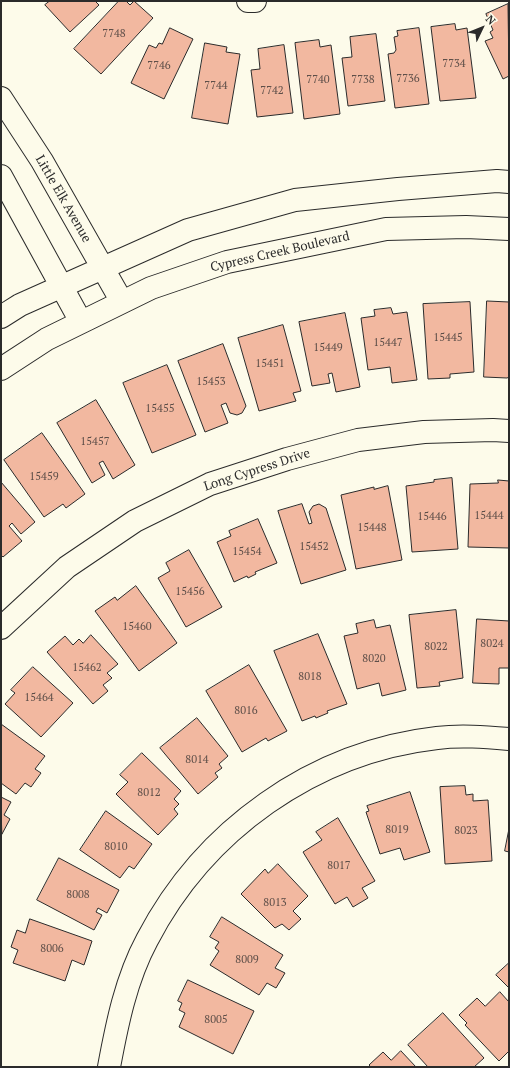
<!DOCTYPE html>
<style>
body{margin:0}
#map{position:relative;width:510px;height:1068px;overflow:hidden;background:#fdfbea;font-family:"PT Serif",serif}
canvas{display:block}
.frame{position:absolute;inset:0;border:2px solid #2b2b2b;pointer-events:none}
.north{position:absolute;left:462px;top:8px;width:40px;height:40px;-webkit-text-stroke:3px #fdfbea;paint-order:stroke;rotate:47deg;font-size:11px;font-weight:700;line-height:16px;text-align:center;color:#2b2b2b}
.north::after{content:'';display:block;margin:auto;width:14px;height:18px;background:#2b2b2b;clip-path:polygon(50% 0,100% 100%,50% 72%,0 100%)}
</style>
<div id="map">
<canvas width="510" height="1068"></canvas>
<div class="frame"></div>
<div class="north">N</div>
</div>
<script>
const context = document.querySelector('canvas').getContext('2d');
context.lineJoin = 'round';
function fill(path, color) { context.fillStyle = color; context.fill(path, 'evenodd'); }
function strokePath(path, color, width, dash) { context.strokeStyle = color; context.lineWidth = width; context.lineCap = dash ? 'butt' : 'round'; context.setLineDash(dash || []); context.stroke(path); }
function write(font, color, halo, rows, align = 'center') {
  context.font = font + ' "PT Serif",serif'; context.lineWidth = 3; context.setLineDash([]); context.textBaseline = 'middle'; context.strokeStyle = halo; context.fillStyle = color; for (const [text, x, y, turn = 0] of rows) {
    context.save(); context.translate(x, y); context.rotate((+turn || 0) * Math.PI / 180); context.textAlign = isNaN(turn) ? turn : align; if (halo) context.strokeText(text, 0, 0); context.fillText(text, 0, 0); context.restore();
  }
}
const building = new Path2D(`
 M50,1H95L99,5L70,32L45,5Z
 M119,1H126L130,5L134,1L153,18L101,74L74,49Z
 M508,4L509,76L503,79L485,41L493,38L490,32L493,30L486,14Z
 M455,24L456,30L467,28L476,98L440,101L431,27Z
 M170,28L193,39L164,99L131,83L149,45L156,48L159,43L162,44Z
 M419,28L429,104L395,108L388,54L394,53L396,50L394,37L398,36L397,31Z
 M376,34L385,101L348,106L342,58L352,57L350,37Z
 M319,40L320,47L331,45L340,114L304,119L295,43Z
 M205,43L227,47L226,52L240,54L228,124L192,118Z
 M284,45L293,113L257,117L251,70L260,69L258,49Z
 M487,301L509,302V377L507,378L484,377Z
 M470,302L474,372L450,374V378L428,379L423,304Z
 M391,308L393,314L407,312L417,380L392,383L390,367L368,370L361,318L375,316L374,310Z
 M345,313L360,387L336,392L332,373L328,374L330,383L312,386L299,322Z
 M283,325L301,391L293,393L296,401L259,411L238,338Z
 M223,344L246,406L242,413L237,415L230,413L226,403L221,405L228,423L205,432L178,361Z
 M167,365L196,435L152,453L123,383Z
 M96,400L135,465L113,479L103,461L99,463L105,475L92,483L57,423Z
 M42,433L85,494L66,508L63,504L44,517L4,460Z
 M452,478L458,549L412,552L406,486L434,482V480Z
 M498,480L509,481V548L468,547L470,484L498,483Z
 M1,482L35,522L21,534L12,523L9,526L22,541L3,557L1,555Z
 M388,486L402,560L356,569L341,495L374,487V489Z
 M302,504L309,524L312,523L309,512L313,506L319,504L326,508L346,570L301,584L278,511Z
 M258,519L277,563L255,572L256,574L248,578L247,576L234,582L217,542L231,536L229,531Z
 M189,550L222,607L186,627L158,578L170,571L166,563Z
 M136,586L177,643L139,671L95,611L115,597L117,600Z
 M456,610L463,678L439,682L440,686L417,688L409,615Z
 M477,619L509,621V668H499V684L473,683Z
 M374,620L376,628L390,625L406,690L382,696L379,683L357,689L344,636L358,633L356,624Z
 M318,634L347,704L327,711L328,713L316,718L315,716L302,721L274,651Z
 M91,635L118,664L107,673L112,678L103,685L108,691L93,704L47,652L65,636L73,645L79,639L83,643Z
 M249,665L287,731L268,741L266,738L242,752L206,691Z
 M33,667L73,703L41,737L5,704L15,693L11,690Z
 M197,718L228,756L219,764L222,768L215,773L218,777L198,794L160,748Z
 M1,724L45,756L35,769L41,773L31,787L25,783L16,794L1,783Z
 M142,753L181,791L174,799L179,804L174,809L178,814L158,835L116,794L128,782L120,775Z
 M465,786L466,795L473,794V801L488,800L492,861L445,864L440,787Z
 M410,792L430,852L404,860L400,848L380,854L366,812L369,811L367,806Z
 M1,797L11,802L4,815L10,819L2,834Z
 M106,811L152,844L134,869L129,866L120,878L80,850Z
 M338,818L375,881L362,888L368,898L353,907L347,897L335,904L303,852L322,840L316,832Z
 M509,829V852L505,851Z
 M59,858L119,890L107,913L98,908L96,912L102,915L94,930L37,900Z
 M278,864L308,896L293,911L301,919L289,930L282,924L275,928L241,894L265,869L268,873Z
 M222,917L283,955L275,968L285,973L276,988L267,983L259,995L210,965L219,951L215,948L219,942L210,937Z
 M30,919L92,941L84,965L72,960L65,981L13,963L18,950L11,947L17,930L25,933Z
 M509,963V988L496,975Z
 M188,980L254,1011L233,1054L179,1027L185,1013L179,1010L182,1003L178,1001Z
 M500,992L509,1002V1051L499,1061L465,1025L467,1023L459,1015L477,998L485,1006Z
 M443,1013L484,1058L474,1067H428L408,1045Z
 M401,1051L416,1067H371L369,1065L383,1052L391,1060Z`);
fill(building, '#f2b8a0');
strokePath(building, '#2b2b2b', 1);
const minor = new Path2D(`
 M248,1H255
 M1,98L42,161L122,302
 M1,176L81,322
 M1,317L20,305L188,230L295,200L398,189L497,181L509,182
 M1,369L47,339L151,288L227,262L386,229L466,227L509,229
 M1,628L67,567L135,521L210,484L287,459L358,440L424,432L493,430L509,431
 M109,1067C117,1024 126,979 147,940C204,830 313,752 437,738C460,735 485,737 509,739`);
strokePath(minor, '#2b2b2b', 24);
strokePath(minor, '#fdfbea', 22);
write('11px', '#5d4e48', null, [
 ["7748",114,34],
 ["7734",454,64],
 ["7746",159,66],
 ["7736",408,79],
 ["7740",318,80],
 ["7738",363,80],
 ["7744",216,86],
 ["7742",272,91],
 ["15445",448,338],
 ["15447",388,343],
 ["15449",328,348],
 ["15451",270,364],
 ["15453",211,382],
 ["15455",160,409],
 ["15457",95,442],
 ["15459",44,477],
 ["15444",489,516],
 ["15446",432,517],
 ["15448",372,528],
 ["15452",314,547],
 ["15454",247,552],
 ["15456",190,592],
 ["15460",137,627],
 ["8024",492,644],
 ["8022",436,647],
 ["8020",374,659],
 ["15462",87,668],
 ["8018",310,677],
 ["15464",39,698],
 ["8016",246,711],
 ["8014",197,760],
 ["8012",149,793],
 ["8019",397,830],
 ["8023",466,831],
 ["8010",116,847],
 ["8017",339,866],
 ["8008",78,895],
 ["8013",275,903],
 ["8006",52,949],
 ["8009",247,960],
 ["8005",216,1020]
]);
write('13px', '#2b2b2b', '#fdfbea', [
 ["Little Elk Avenue",63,199,60],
 ["Cypress Creek Boulevard",280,252,-13],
 ["Long Cypress Drive",257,470,-18]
]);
</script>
